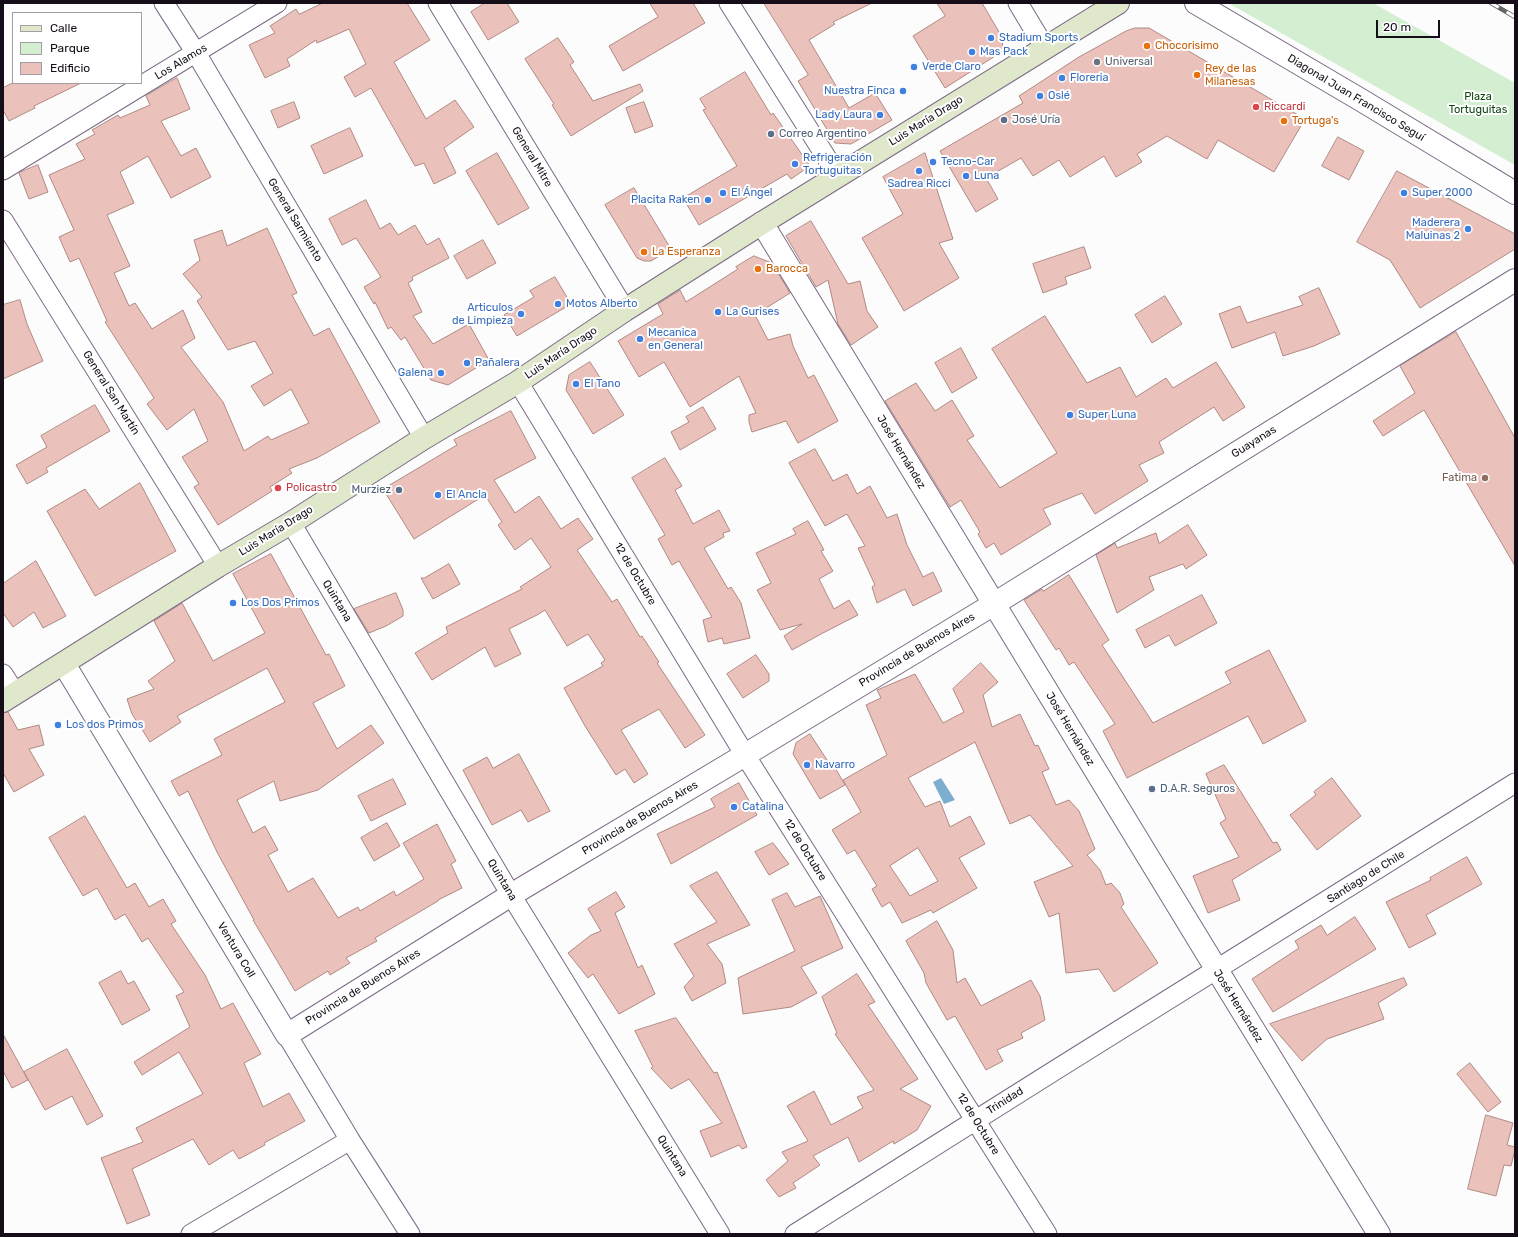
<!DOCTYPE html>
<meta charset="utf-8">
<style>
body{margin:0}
#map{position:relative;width:1518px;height:1237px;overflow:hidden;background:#fcfcfc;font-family:Rubik,sans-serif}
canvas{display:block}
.frame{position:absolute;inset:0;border:4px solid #150e19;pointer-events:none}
.legend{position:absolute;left:12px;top:12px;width:130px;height:72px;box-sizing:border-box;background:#fff;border:1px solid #a19fa3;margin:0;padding:5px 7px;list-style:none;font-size:12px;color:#150e19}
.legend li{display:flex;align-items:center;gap:8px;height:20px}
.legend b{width:20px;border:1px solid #a19fa3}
.scale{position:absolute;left:1376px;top:20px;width:64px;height:18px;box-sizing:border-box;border:2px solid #150e19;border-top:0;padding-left:5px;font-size:12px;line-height:14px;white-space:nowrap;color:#150e19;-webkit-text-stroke:3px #fff;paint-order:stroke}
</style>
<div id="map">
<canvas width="1518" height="1237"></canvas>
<div class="frame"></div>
<ul class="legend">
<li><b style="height:5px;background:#dfe8ca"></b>Calle</li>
<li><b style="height:11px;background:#d3eed1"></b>Parque</li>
<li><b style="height:11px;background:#ebc1bb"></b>Edificio</li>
</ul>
<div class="scale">20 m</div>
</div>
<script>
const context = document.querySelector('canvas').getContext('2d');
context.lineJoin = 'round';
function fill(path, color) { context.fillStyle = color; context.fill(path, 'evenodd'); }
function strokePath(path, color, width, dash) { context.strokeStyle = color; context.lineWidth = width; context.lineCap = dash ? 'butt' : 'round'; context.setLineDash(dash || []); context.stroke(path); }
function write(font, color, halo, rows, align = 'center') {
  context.font = font + ' Rubik,sans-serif'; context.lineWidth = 4; context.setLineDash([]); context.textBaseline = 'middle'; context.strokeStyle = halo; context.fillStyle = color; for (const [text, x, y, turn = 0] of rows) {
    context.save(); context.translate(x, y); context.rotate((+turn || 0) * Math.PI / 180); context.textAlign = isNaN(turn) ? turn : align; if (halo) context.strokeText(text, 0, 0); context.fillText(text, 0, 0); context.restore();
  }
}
fill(new Path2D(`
 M1228,3H1373L1515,83V165Z`), '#d3eed1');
fill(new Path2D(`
 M941,778L955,800L944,804L933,782Z`), '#7dadcf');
const building = new Path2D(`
 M323,3H407L430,40L394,62L426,119L455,100L474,127L444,148L456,173L434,184L424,163L415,166L371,88L355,97L344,77L366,64L349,29L317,43L316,40L287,59L290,66L265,78L249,45L275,33L270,26L296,9L299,14Z
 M485,3H507L519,22L488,40L471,12Z
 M650,3H693L705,23L623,71L609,46L658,17Z
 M764,3H872L833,22L835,24L809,40L849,108L875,93L892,120L851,144L835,143L798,81L808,75Z
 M937,3H982L1002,37L1003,51L945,88L913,36L945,16Z
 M1135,28H1149L1305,119L1274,172L1218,140L1207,159L1167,136L1137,154L1142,162L1116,177L1104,156L1070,177L1059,160L1033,176L1021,158L986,178L998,199L976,212L940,151L1023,103L1019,96L1079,57L1126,31Z
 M558,38L574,62L570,65L593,101L640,84L643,91L571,136L552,105L554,104L525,59Z
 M745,72L771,115L773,113L810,166L791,179L787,174L699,225L683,198L737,166L703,110L706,109L700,99Z
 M177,78L190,109L161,121L181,156L196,148L211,177L171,198L148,156L120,172L134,203L107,215L130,266L114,273L129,306L135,303L152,329L183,310L195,338L181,347L223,402L244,451L268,436L271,440L309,423L291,389L264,406L251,386L273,373L255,341L228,350L197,301L202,297L183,274L200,260L194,240L222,230L227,246L267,228L297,293L292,295L314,336L329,328L380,422L317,458L289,469L292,473L270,487L272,491L218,525L194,487L199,484L182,457L208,441L194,409L167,430L147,404L154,398L105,322L107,321L79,258L70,262L59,237L74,230L49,175L85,159L76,144L95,134L92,130L118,115L120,118L150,105L146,96Z
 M13,83H81L34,106L35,108L9,121L3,110V88Z
 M294,102L300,118L278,128L271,111Z
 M644,102L653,126L635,133L626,108Z
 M350,128L363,156L324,174L311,146Z
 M1338,137L1364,151L1349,180L1322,166Z
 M497,153L529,208L498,225L466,171Z
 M925,153L953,239L939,243L959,278L904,311L862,238L903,214L883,177Z
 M38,165L48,192L29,199L19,173Z
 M1397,171L1515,234V249L1420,308L1390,260L1357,242Z
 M634,188L671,249L651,261H644L637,258L605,205Z
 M366,200L380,229L390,223L398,235L415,225L427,245L439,238L449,258L412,277L413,280L408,283L422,312L413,316L433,344L469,324L489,360L448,385L431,380L405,337L401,340L391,327L388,329L375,302L374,304L364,287L381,277L356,238L342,245L329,219Z
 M811,221L848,284L860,281L867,311L878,327L851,345L838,324L828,280L816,287L786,236Z
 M483,240L496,263L467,279L454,256Z
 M1084,247L1091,268L1065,277L1067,284L1043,293L1033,264Z
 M754,256L772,263L790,293L755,315L768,340L790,334L793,346L808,378L814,375L838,421L798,443L786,421L752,432L749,422V415L756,413L739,376L690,407L664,362L639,377L618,341L663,314L658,304L680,290L686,302L738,269L736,267Z
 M555,277L571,304L517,336L504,315L534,297L530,291Z
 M1319,288L1340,334L1314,346L1283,356L1275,332L1232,348L1219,314L1240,306L1247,323L1303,305L1299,297Z
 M1165,296L1182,324L1152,343L1135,315Z
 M20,300L27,324L43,361L3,379V305Z
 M1045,316L1087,383L1120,367L1136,397L1166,378L1173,388L1216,362L1245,407L1223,421L1214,407L1159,442L1164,453L1139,465L1148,481L1095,514L1082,493L1043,509L1051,524L1001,555L994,543L986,548L978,534L980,532L961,500L950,507L885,401L916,383L935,411L952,400L974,436L967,440L1000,488L1057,453L992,349Z
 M1456,332L1515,438V566L1424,410L1383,436L1373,421L1415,393L1400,366Z
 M961,348L977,378L952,393L935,363Z
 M590,362L624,415L593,434L566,390L569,375Z
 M95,405L110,431L46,468L48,472L27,484L16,465L47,447L41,436Z
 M703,407L716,429L680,450L671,432L689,422L686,417Z
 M511,411L536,458L494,480L515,513L539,496L561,529L578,518L593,539L577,550L612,602L617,599L640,637L642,636L659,662L657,663L705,735L685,748L659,709L621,730L648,774L634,783L625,769L616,775L585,726L564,688L603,666L601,663L605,660L588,634L567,646L545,610L537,615L509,629L521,654L495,667L485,647L432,680L415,653L448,633L446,627L522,589L520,587L551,567L531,538L515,550L498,525L502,522L485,495L414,539L383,489L457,445L454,440Z
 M815,449L833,481L847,474L857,494L870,486L887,518L897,514L907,545L923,577L933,572L942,591L913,606L905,589L877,603L872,587L875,585L858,548L865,546L847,514L825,526L789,463Z
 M665,458L682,486L675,490L693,524L719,510L730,531L723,533L724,537L704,548L728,589L731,587L741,603L750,638L724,644L722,638L708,642L703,620L712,617L679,561L672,565L658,539L665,535L632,478Z
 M140,483L176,551L95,596L47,511L85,489L99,509Z
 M808,521L824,550L821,551L833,571L819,579L834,609L849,600L858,615L821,634L792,650L784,636L802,624L780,630L757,590L771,583L756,553L796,534L793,529Z
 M1188,525L1207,555L1186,569L1183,564L1149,577L1154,590L1117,613L1096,555L1115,543L1117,548L1156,533L1159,543Z
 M271,554L326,655L329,654L345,686L313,703L337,749L371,725L384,743L318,790L280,801L274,781L237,800L253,833L265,826L278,850L268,855L288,892L313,878L338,918L358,907L360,911L394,891L396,896L424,879L403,843L437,824L456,861L451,864L462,888L438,900V901L375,938L377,941L346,958L350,963L330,975L328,971L295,991L253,920H254L217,852L188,791L179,796L171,781L222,755L214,739L285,702L267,668L177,716L181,722L150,742L132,714L127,699L154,689L148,681L175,661L154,621L182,603L213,661L265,633L233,574Z
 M36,561L66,616L43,628L34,612L13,627L3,613V584Z
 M449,564L460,584L433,599L421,578H424Z
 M1069,575L1109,640L1102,645L1153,723L1231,683L1225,672L1269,650L1306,721L1263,744L1248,716L1127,778L1103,731L1115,724L1074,662L1069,665L1059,648L1056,650L1024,600L1042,589L1043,591Z
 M396,593L403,610V616L386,626L369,633L354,609Z
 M1202,595L1217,623L1175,646L1169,635L1145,648L1136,630Z
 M756,655L769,674V681L743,698L727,674Z
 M981,663L998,682L983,695L992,727L1020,714L1035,746L1038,745L1049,769L1042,772L1056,805L1069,800L1079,811L1095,849L1087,855L1100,870L1106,885L1111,883L1120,893L1124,904L1121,907L1158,963L1114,992L1099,969L1066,973L1059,913L1049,917L1034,882L1073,866L1030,815L1010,824L975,742L908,778L925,807L940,801L950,827L970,816L985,844L959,858L977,888L933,913L931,910L902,923L890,902L882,907L872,889L877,886L855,850L847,854L832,830L861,812L843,780L887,755L866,705L881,698L877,690L915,674L943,723L964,712L953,689ZM918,848L938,881L910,896L890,866Z
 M8,712L18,730L39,725L44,745L29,749L44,775L14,792L3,773V713Z
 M810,734L831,766L833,764L845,785L820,799L793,754L796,743Z
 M519,754L550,811L528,822L521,810L492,825L463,770L487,757L493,768Z
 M1224,765L1273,843L1277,842L1281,850L1232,880L1240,900L1208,913L1193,876L1239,857L1220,823L1226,819L1206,774Z
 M1332,778L1361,816L1317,850L1290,815L1316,795L1314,792Z
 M393,779L406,804L371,821L358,796Z
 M739,783L757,815L671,864L657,834L715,807L711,799Z
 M85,816L127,888L135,883L149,907L163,899L176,921L171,924L205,975L221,1009L233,1003L261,1054L244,1063L263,1107L289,1093L305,1121L264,1143L265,1145L239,1159L233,1150L209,1165L193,1139L132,1169L150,1215L127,1224L101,1158L143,1142L136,1128L203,1094L179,1052L142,1075L134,1062L190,1027L176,996L184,992L148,938L142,942L125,914L115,920L97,888L83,896L49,838Z
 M387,823L400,846L374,861L361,838Z
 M773,843L789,864L769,875L755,852Z
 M1467,857L1482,884L1426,915L1436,934L1409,948L1386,902L1431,880L1430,878Z
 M717,872L750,925L707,944L722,964L726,983L692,1001L684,987L694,976L674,944L717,922L690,886Z
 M616,892L625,907L615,913L638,968L642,965L655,994L619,1014L593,974L588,978L568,953L591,935L601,931L588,909Z
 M787,893L795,907L820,896L843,948L801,967L817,993L791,1007L743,1014L738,978L795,951L772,900Z
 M1355,917L1376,949L1273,1012L1252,979L1299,948L1295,941L1321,925L1327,935Z
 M937,921L953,950L957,983L965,978L981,1006L1031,980L1040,996L1045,1020L1021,1033L1023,1038L997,1050L1003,1061L986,1070L955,1016L947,1020L926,983L924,973L906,941Z
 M121,971L128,984L134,981L150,1010L122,1025L99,983Z
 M857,974L875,1002L868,1005L918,1079L900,1089L931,1106L917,1130L894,1144L893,1141L859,1162L848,1137L813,1156L820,1165L793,1183L796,1188L779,1197L766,1180L788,1161L782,1152L808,1141L787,1106L814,1091L831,1125L863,1108L857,1097L874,1090L835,1034L837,1033L822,997Z
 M1404,978L1407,985L1378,1003L1384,1019L1327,1039L1302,1061L1270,1024Z
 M676,1018L714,1073L717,1072L747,1147L742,1149L739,1145L711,1157L700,1131L722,1123L689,1079L671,1089L651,1068L653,1067L635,1031Z
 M3,1034L28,1080L12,1088L3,1071Z
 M67,1049L103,1116L87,1125L72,1096L45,1110L24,1072Z
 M1470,1063L1501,1102L1488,1112L1457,1074Z
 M1486,1115L1513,1123L1507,1145L1515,1147V1150L1511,1166L1504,1165L1496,1196L1468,1189Z`);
fill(building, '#ebc1bb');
strokePath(building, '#b08983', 1);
const minor = new Path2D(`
 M164,3L196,53L424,438
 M438,3L625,310
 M729,3L838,176
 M1018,3L1045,48
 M3,170L277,3
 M3,220L218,566
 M518,382L745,755L1047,1234
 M291,523L511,895L720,1234
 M3,674L15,693
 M287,1035L350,1140L410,1234
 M191,1234L350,1140
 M795,1234C1034,1082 1275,934 1515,783`);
const tertiary = new Path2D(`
 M1196,3L1361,100L1515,193
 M762,223L1217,970L1379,1234
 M64,664L287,1035L511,895L745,755L994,604L1515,280`);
const secondary = new Path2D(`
 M3,701L218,566L291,523L424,438L518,382L625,310L762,223L1118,3`);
strokePath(minor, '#7c6986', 21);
strokePath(tertiary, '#7c6986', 24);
strokePath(secondary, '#7c6986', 24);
strokePath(minor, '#fff', 19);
strokePath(tertiary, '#fff', 22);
strokePath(secondary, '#dfe8ca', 22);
const rail = new Path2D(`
 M1491,3L1515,17`);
strokePath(rail, '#69646b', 4.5);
strokePath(rail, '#fff', 3, [9]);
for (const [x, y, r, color] of [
 [991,38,4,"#3f7fe0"],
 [1147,46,4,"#e8710a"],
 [972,52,4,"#3f7fe0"],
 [1097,62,4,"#6b7280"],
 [914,67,4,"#3f7fe0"],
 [1197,75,4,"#e8710a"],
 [1062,78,4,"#3f7fe0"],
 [903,91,4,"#3f7fe0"],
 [1040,96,4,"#3f7fe0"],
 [1256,107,4,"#e0444e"],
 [880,115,4,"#3f7fe0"],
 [1004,120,4,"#5c6f8a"],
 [1284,121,4,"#e8710a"],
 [771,134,4,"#5c6f8a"],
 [933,162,4,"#3f7fe0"],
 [795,164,4,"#3f7fe0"],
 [919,171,4,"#3f7fe0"],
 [966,176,4,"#3f7fe0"],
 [723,193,4,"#3f7fe0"],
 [1404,193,4,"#3f7fe0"],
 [708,200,4,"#3f7fe0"],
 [1468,229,4,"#3f7fe0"],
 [644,252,4,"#e8710a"],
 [758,269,4,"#e8710a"],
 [558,304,4,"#3f7fe0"],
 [718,312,4,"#3f7fe0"],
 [521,314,4,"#3f7fe0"],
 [640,339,4,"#3f7fe0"],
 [467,363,4,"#3f7fe0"],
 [441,373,4,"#3f7fe0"],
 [576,384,4,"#3f7fe0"],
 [1070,415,4,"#3f7fe0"],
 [1485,478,4,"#8d6e63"],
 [278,488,4,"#e0444e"],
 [399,490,4,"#5c6f8a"],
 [438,495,4,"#3f7fe0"],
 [233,603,4,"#3f7fe0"],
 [58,725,4,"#3f7fe0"],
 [807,765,4,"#3f7fe0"],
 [1152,789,4,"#5c6f8a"],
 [734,807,4,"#3f7fe0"]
]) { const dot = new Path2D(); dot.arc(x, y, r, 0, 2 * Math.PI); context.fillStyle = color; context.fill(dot); strokePath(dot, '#fff', 1.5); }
write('11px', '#366cbe', '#fff', [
 ["Stadium Sports",999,38],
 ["Mas Pack",980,52],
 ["Verde Claro",922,67],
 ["Floreria",1070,78],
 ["Nuestra Finca",895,91,"right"],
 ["Oslé",1048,96],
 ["Lady Laura",872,115,"right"],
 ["Refrigeración",803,158],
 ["Tortuguitas",803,171],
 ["Tecno-Car",941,162],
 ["Luna",974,176],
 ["Sadrea Ricci",919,184,"center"],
 ["El Ángel",731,193],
 ["Super 2000",1412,193],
 ["Placita Raken",700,200,"right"],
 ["Maderera",1460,223,"right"],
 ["Maluinas 2",1460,236,"right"],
 ["Motos Alberto",566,304],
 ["Articulos",513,308,"right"],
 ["de Limpieza",513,321,"right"],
 ["La Gurises",726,312],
 ["Mecanica",648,333],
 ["en General",648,346],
 ["Pañalera",475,363],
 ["Galena",433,373,"right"],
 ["El Tano",584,384],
 ["Super Luna",1078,415],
 ["El Ancla",446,495],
 ["Los Dos Primos",241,603],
 ["Los dos Primos",66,725],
 ["Navarro",815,765],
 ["Catalina",742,807]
], 'left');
write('11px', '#c56008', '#fff', [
 ["Chocorisimo",1155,46],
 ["Rey de las",1205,69],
 ["Milanesas",1205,82],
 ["Tortuga's",1292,121],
 ["La Esperanza",652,252],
 ["Barocca",766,269]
], 'left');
write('11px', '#150e19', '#fff', [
 ["Los Alamos",181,62,-31],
 ["Diagonal Juan Francisco Seguí",1356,98,31],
 ["Luis María Drago",926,121,-32],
 ["General Mitre",532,157,59],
 ["General Sarmiento",295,220,59],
 ["Luis María Drago",561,353,-34],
 ["General San Martín",111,393,58],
 ["Guayanas",1254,442,-32],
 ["José Hernández",901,452,59],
 ["Luis María Drago",276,531,-32],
 ["12 de Octubre",635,574,59],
 ["Quintana",337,601,59],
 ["Provincia de Buenos Aires",917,650,-31],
 ["José Hernández",1070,729,59],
 ["Provincia de Buenos Aires",640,818,-31],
 ["12 de Octubre",805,850,58],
 ["Santiago de Chile",1366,877,-32],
 ["Quintana",502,880,59],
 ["Ventura Coll",236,950,59],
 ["Provincia de Buenos Aires",363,987,-32],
 ["José Hernández",1238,1006,58],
 ["Trinidad",1005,1101,-32],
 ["12 de Octubre",978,1124,58],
 ["Quintana",672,1156,58]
]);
write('11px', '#5b616d', '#fff', [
 ["Universal",1105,62]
], 'left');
write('11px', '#0f4712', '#fff', [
 ["Plaza",1478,97],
 ["Tortuguitas",1478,110]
]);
write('11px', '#be3a42', '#fff', [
 ["Riccardi",1264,107],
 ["Policastro",286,488]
], 'left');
write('11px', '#4e5e75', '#fff', [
 ["José Uría",1012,120],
 ["Correo Argentino",779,134],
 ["Murziez",391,490,"right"],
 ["D.A.R. Seguros",1160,789]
], 'left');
write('11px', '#785e54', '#fff', [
 ["Fatima",1477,478]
], 'right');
</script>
